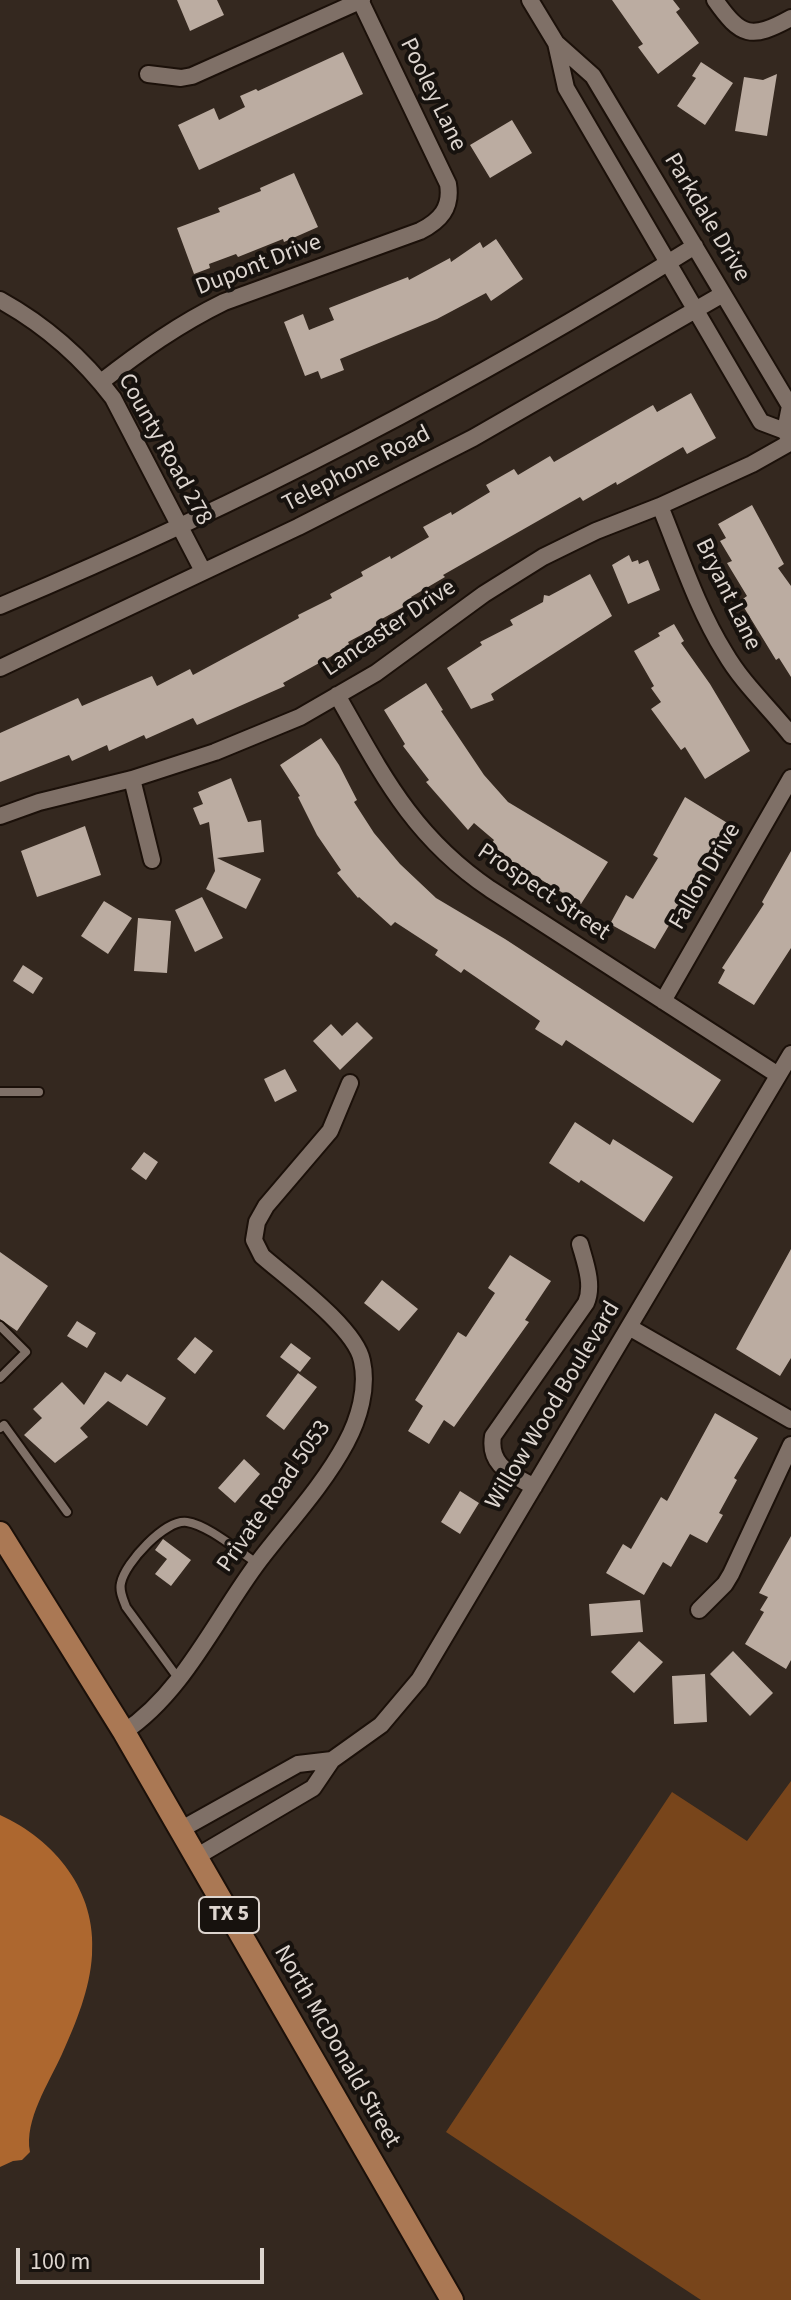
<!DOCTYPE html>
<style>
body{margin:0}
#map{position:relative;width:791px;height:2300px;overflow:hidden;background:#34281f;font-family:"Source Sans 3",sans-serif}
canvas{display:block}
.scale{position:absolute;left:16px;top:2248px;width:248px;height:36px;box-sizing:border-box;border:4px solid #ddd5cf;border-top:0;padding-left:10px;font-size:24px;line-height:28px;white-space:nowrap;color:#ddd5cf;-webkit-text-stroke:6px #17120e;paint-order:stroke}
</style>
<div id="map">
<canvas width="791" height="2300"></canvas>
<div class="scale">100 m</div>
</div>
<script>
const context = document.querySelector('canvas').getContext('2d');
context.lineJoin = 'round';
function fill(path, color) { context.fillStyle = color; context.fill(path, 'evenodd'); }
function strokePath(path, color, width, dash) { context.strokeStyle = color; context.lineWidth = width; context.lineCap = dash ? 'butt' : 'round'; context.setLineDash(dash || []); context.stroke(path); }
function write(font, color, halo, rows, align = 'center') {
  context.font = font + ' "Source Sans 3",sans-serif'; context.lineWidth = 8; context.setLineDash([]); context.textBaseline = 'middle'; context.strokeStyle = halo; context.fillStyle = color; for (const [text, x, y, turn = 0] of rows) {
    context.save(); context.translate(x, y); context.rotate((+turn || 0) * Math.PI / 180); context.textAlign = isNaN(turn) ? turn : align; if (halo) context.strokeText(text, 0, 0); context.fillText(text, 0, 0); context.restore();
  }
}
fill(new Path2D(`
 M791,1781V2300H701L446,2132L672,1792L747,1841Z`), '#78451b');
fill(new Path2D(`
 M0,1815C55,1840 97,1891 92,1955C90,1989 76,2023 62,2054C49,2083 24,2120 30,2152L22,2160L13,2161L0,2167Z`), '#ad672f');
fill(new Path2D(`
 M177,0H217L224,15L190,31Z
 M612,0H673L680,9L676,12L699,43L658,74L638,47L643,44Z
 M343,52L363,94L199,170L178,125L214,108L219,120L245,107L240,96L256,89L258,91Z
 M701,62L733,83L705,125L677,106L696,78L692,76Z
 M777,74L767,136L735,131L744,77L763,80Z
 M512,120L532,153L490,178L470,145Z
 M294,173L318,227L284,242L283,239L238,257L236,254L209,264L210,268L194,274L177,228L220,212L218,208L261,191L260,188Z
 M496,239L523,279L491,301L486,293L437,319L340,359L344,370L321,379L318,371L305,376L284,322L303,314L309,330L334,320L329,308L408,277L409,280L450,258L451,262L480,242L483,248Z
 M691,393L716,438L687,454L683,447L617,485L616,482L583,501L580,497L443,575L445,577L411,597L414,601L380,620L382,624L348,642L350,646L283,683L285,686L197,725L193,718L146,739L144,735L109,751L107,745L72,761L69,755L0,782V733L78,698L82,706L152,676L157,686L190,669L193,675L299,618L298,615L332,598L330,594L363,576L361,572L390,556L391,559L429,537L423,527L451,512L452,515L490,492L486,485L514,469L518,475L550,456L554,462L653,405L657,412Z
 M752,505L784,564L778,568L791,586V677L779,658L776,660L740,601L747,596L727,563L732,561L720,541L726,538L718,524Z
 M629,555L632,562L638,560L639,564L648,560L660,590L628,604L612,565Z
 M590,574L612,616L491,694L494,700L471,709L447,668L482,645L480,642L513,625L510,620L543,602L544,595L549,596Z
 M674,624L684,641L681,643L710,684L750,751L705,779L685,747L681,750L651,709L661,702L651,688L654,686L634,651L660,636L658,633Z
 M426,683L443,710L441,711L484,775L508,802L608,862L581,904L489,848L494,840L474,823L468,830L426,782L429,780L403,746L405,744L384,710Z
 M321,738L339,765L357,800L354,802L374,833L400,864L436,898L505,939L721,1080L693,1123L566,1040L562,1046L535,1029L540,1021L464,969L461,973L435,955L438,950L395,922L391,926L359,897L358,898L337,873L341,870L317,835L298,797L300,796L280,765Z
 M231,778L248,822L261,820L264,852L217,858L261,879L246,909L206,889L215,871L209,822L200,825L193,808L203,804L198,792Z
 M685,797L729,824L655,949L610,924L626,895L633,899L658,858L653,855Z
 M85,826L101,875L37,897L21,851Z
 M791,851V948L754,1005L718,983L725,970L722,968L764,904L762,902Z
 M202,897L223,938L195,952L175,910Z
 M104,901L132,918L108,954L81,936Z
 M138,918L171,921L167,973L134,971Z
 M23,965L43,978L33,994L13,981Z
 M357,1022L373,1038L340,1070L313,1041L331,1024L342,1036Z
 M285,1069L297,1091L275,1102L264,1079Z
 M575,1122L610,1145L613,1139L673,1177L644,1222L581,1180L579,1183L549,1163Z
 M144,1152L158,1162L146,1180L131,1169Z
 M791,1249V1358L780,1376L736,1349Z
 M0,1252L48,1286L17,1331L0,1319Z
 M510,1255L551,1281L525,1320L529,1322L454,1427L444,1420L429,1444L408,1431L423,1406L415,1400L458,1332L466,1337L495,1293L488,1288Z
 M382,1280L418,1309L399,1331L364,1303Z
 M77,1321L96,1333L87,1348L67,1336Z
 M195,1337L213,1351L195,1374L177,1359Z
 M291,1343L311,1358L300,1372L280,1357Z
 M105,1372L121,1382L127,1374L166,1398L147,1426L108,1401L80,1428L88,1437L55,1463L24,1435L42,1418L33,1409L62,1382L84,1405Z
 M298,1373L317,1387L284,1430L266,1416Z
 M715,1413L758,1438L734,1478L737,1480L719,1513L723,1515L707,1543L690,1534L671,1567L663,1562L644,1595L606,1573L623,1544L631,1549L661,1497L667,1501Z
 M244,1459L260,1474L235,1503L218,1488Z
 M460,1491L479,1503L460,1534L441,1522Z
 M791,1536V1660L786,1669L745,1644L764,1612L760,1610L768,1597L759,1593Z
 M163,1539L191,1560L171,1586L155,1574L167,1559L155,1550Z
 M640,1600L643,1632L591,1636L589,1604Z
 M639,1641L663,1662L634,1693L611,1672Z
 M733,1651L773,1693L750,1716L710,1674Z
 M705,1674L707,1722L674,1724L672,1676Z`), '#bbaca1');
const service = new Path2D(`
 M0,1092H39
 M0,1326L26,1352L0,1378
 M0,1428L4,1425L67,1512
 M178,1678L126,1607C123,1599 119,1591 121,1583C125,1563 165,1519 187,1522C208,1525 238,1551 257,1563`);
const minor = new Path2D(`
 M530,0L556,43L593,76L790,406L785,431
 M715,0C741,37 751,40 791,18
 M556,43L566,88L761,422L785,431L790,440
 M148,74L181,78L192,76L362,0
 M0,300C45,325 82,357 113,398L203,571
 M101,382C141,351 179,324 224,302L420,231C440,221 452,208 448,184L360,0
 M660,506C680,555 697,608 725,653C743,684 769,707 791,735
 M0,606C240,505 474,384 695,246
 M0,668L298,527L473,438L723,294
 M337,695C382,774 412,836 490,889L778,1075
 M132,779L152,860
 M0,816L39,802L132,779L215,752L300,717L376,673L484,594L543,557L596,531L660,506L752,464L791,442
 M663,1001L791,778
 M629,1327L791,1420
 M534,1487C512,1474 488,1466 493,1436L586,1303C594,1285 585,1262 580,1244
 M699,1610L725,1584L731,1574L791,1445
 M124,1732C184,1692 216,1618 259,1561C288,1523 323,1486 346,1443C359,1419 368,1388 362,1361C356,1328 287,1278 262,1256L254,1240L257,1222L266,1206L330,1131L350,1083
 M180,1830L298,1764L332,1760
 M196,1857L313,1788L332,1760L381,1725L419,1680L791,1054`);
const primary = new Path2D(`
 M0,1533L124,1732L452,2300`);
strokePath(service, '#1b1009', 12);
strokePath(minor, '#1b1009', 20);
strokePath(primary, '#1b1009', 26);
strokePath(service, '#7f7067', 8);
strokePath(minor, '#7f7067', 16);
strokePath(primary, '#aa7854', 22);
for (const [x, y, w] of [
 [229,1915,60]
]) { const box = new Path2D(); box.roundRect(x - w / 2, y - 18, w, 36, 6); context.fillStyle = '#17120e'; context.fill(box); strokePath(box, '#ddd5cf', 2); }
write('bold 22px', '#ddd5cf', null, [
 ["TX 5",229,1915]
]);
write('24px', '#ddd5cf', '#17120e', [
 ["Pooley Lane",432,95,64],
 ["Parkdale Drive",706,218,59],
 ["Dupont Drive",259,266,-21],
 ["County Road 278",164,450,61],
 ["Telephone Road",357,470,-27],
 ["Bryant Lane",727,595,64],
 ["Lancaster Drive",390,629,-34],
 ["Fallon Drive",706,877,-60],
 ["Prospect Street",543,893,34],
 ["Willow Wood Boulevard",554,1406,-59],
 ["Private Road 5053",275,1497,-55],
 ["North McDonald Street",336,2047,60]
]);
</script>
